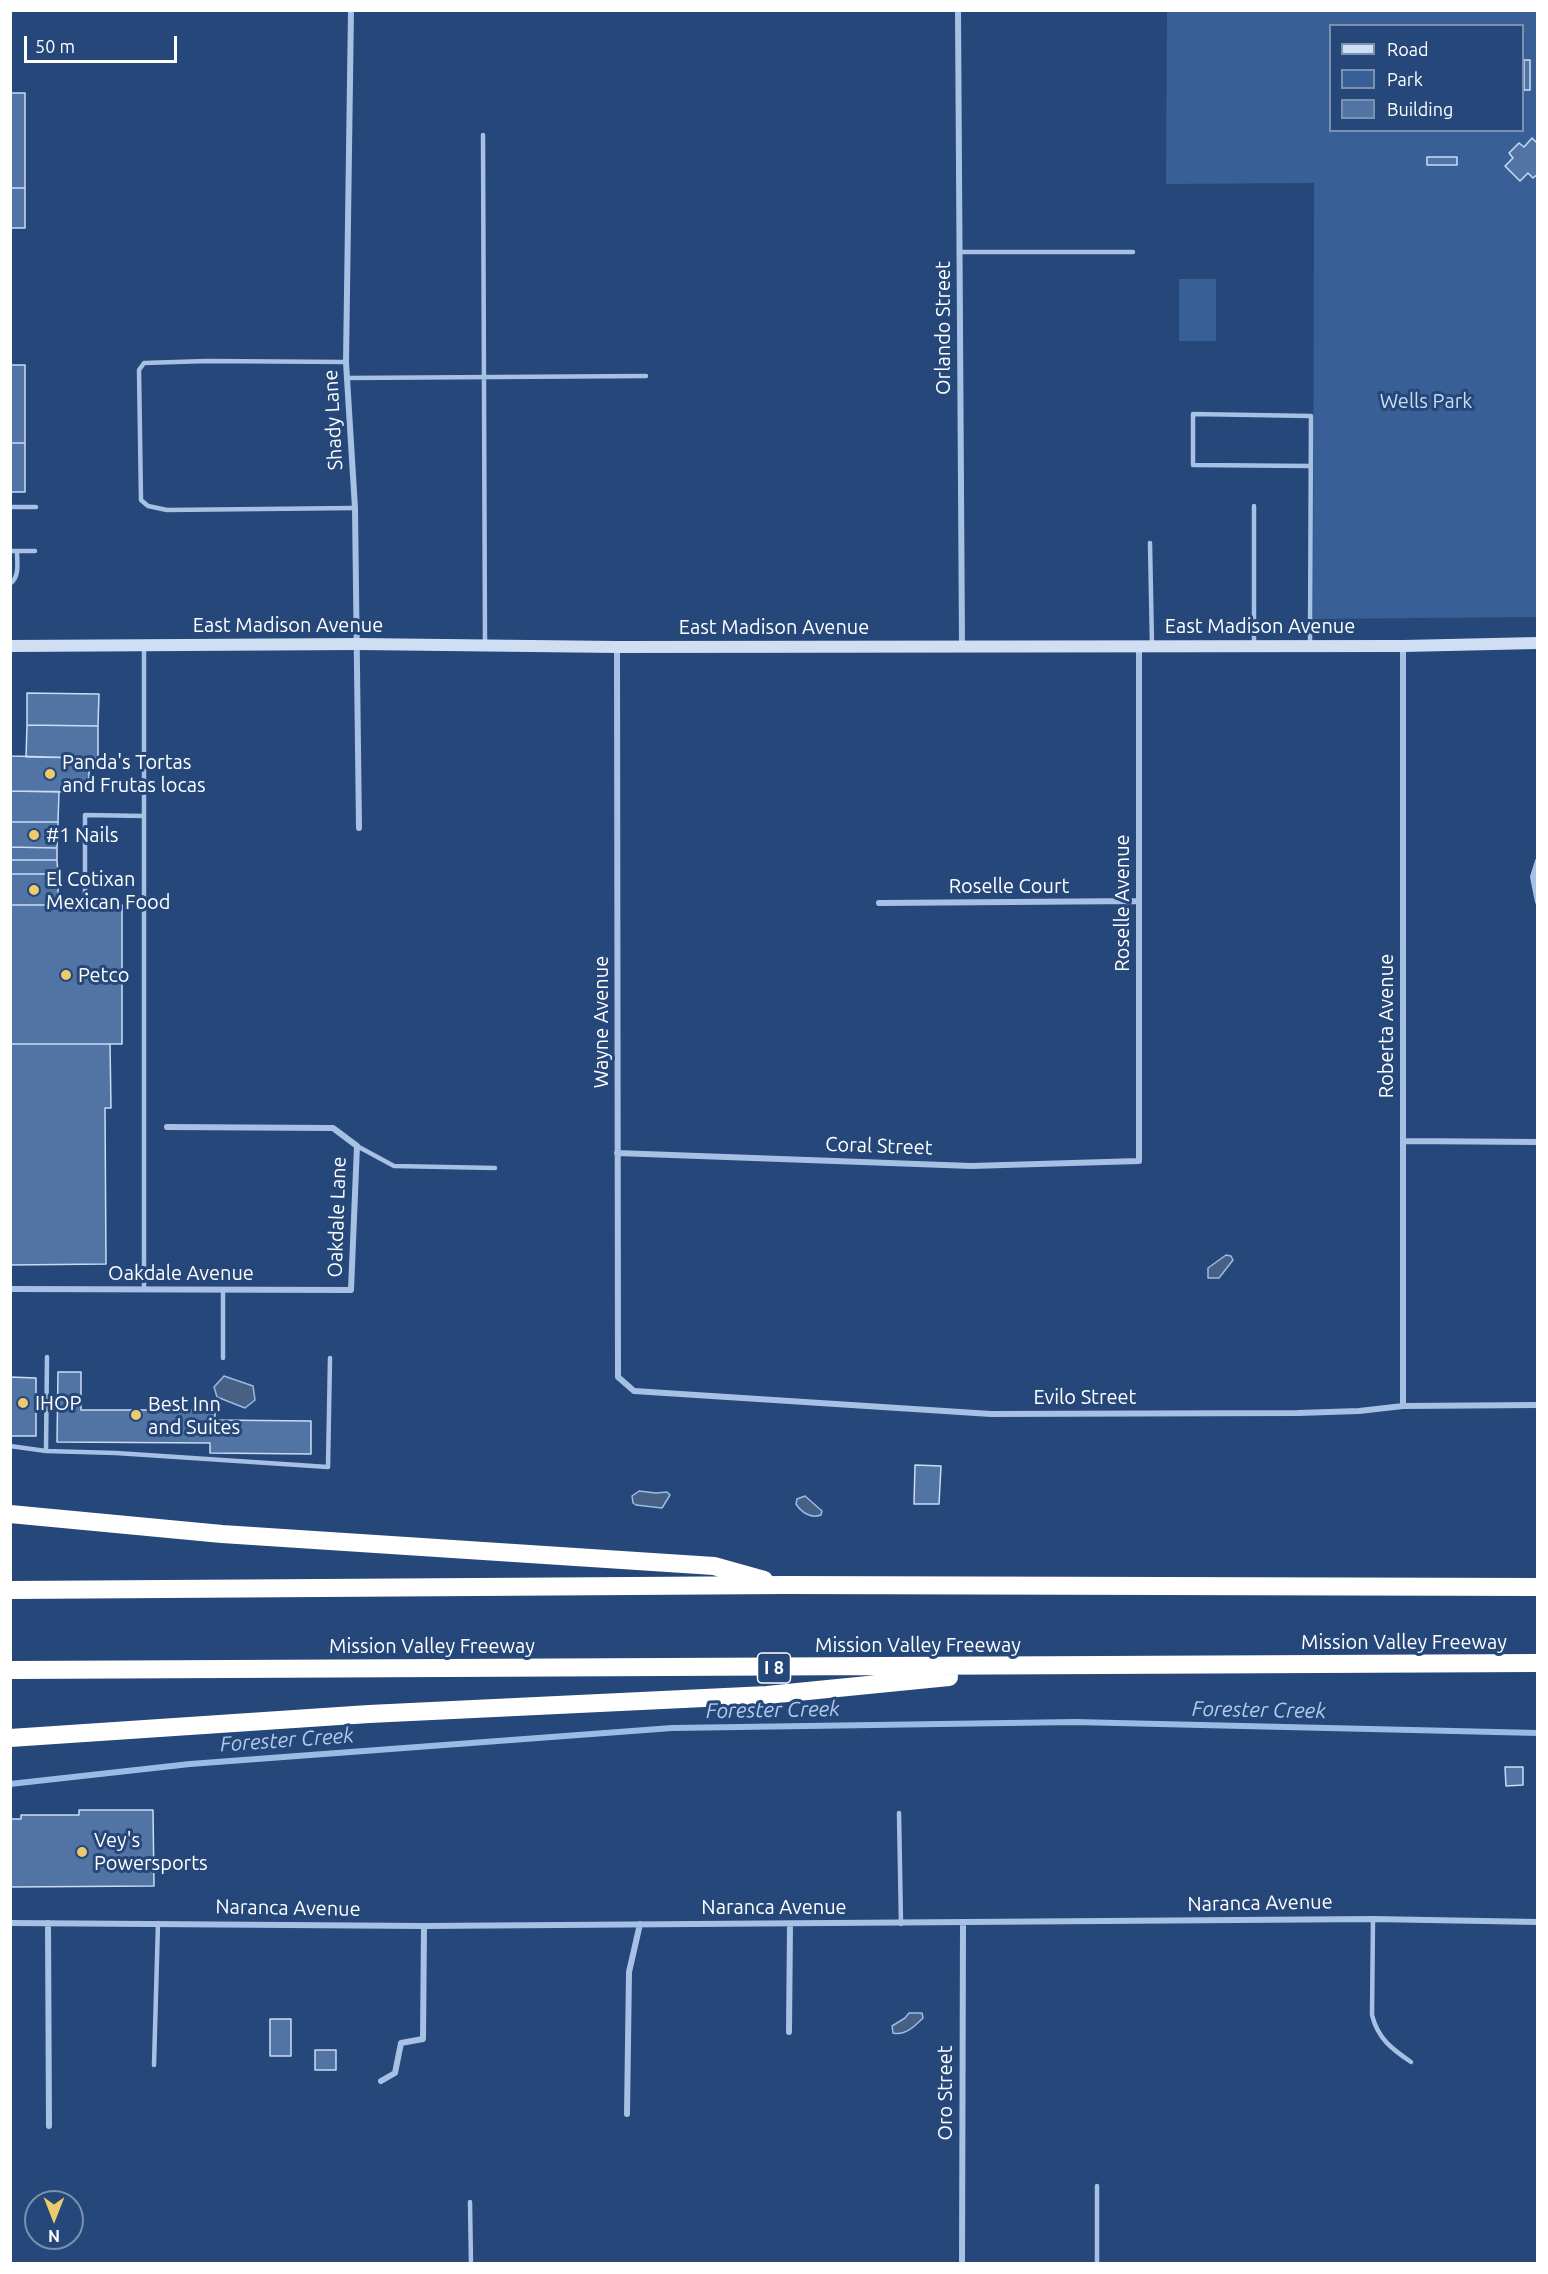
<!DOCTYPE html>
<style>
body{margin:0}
#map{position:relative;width:1548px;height:2274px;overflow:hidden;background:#254779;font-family:Ubuntu,sans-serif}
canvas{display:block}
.frame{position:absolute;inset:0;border:12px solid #fff;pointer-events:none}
.legend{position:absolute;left:1329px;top:24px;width:195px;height:108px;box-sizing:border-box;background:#254779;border:2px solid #7c91af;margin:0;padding:8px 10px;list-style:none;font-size:18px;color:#fff}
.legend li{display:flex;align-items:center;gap:12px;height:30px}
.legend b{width:30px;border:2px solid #7c91af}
.north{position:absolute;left:24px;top:2190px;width:60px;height:60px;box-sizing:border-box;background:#254779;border:2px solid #7c91af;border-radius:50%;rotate:180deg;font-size:16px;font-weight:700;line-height:24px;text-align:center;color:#fff}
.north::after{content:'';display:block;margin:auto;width:21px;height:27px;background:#edcb6c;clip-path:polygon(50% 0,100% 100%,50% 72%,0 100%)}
.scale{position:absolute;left:24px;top:36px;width:153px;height:27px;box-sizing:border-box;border:3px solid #fff;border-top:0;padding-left:8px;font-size:18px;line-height:21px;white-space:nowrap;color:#fff;-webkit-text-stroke:4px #254779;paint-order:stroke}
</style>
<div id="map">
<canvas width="1548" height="2274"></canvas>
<div class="frame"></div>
<ul class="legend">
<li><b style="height:8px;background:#d0def4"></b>Road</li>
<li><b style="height:16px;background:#386096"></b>Park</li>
<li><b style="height:16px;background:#5174a5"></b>Building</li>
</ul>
<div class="north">N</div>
<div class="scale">50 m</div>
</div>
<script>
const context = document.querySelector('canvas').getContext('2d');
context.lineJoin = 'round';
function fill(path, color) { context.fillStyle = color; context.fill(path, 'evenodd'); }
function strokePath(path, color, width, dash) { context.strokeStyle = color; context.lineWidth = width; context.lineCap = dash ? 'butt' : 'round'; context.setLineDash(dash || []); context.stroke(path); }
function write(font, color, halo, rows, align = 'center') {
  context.font = font + ' Ubuntu,sans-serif'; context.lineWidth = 6; context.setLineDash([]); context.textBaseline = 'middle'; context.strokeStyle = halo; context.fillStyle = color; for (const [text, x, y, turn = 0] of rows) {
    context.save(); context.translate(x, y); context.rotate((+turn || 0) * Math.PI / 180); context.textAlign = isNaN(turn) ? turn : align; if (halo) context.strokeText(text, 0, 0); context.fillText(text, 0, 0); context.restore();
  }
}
fill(new Path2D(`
 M1167,11H1537V617L1313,619L1314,183L1166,184ZM1330,26H1522V130H1330Z
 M1179,279H1216V341H1179Z`), '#386096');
const water = new Path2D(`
 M1226,1255L1231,1256L1233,1260L1219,1278H1208V1268Z
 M224,1376L253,1386L255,1400L245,1408L217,1397L214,1387Z
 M639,1491L656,1493L667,1492L670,1495L662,1508L636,1505L633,1503L632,1496Z
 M805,1496L822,1511L821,1515C811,1519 801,1512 796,1504L797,1499Z
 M909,2013H922L923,2018C915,2026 905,2036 893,2033L892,2026L905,2018Z`);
fill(water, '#476185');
strokePath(water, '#9cbbe4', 1.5);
strokePath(new Path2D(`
 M10,1784L190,1764L672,1728L1075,1722L1538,1733`), '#9cbbe4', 6);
const building = new Path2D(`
 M1524,60H1530V90H1524Z
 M10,93H25V188H10Z
 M1532,138L1538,144V174L1533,178L1528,173L1520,181L1505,166L1513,158L1509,153L1519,143L1524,147Z
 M1427,157H1457V165H1427Z
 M10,188H25V228H10Z
 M10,365H25V443H10Z
 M10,443H25V492H10Z
 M27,693L99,694L98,726L27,725Z
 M27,725L98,726V758L26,757Z
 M10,749L11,756L89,758V792L10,791Z
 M10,791L59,792L58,822H10Z
 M10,822H58L57,848L10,847Z
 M10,847L57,848V860H10Z
 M10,860H57L58,874H10Z
 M10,874H58V905H10Z
 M10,905H122V1044H10Z
 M10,1044H110L111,1108H105L106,1264L10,1265Z
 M58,1372H81V1410H215V1420L311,1421V1454L210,1453V1443L57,1442Z
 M10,1377L36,1378V1436H10Z
 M36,1397H58L57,1409H36Z
 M915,1465L941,1466L939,1504H914Z
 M1505,1767H1523V1785L1506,1786Z
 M79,1810H153L154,1886L10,1887V1819H21V1815H79Z
 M270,2019H291V2056H270Z
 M315,2050H336V2070H315Z`);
fill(building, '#5174a5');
strokePath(building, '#cadbf3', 1.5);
strokePath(new Path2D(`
 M483,135L485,645
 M959,252H1133
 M346,362L207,361L144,363L139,370L141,500L148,506L167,510L355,508
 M347,378L646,376
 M1254,506V646
 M10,507H36
 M1150,543L1152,646
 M10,551H35
 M10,584C20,577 17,562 17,551
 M1310,646L1311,416L1193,414V465L1311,466
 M85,894V815L144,816
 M357,1146L394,1166L495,1168
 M144,1289V647
 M223,1290V1358
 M10,1446L46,1451L116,1453L328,1467L330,1358
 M46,1451L47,1357
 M899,1813L901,1924
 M1373,1919L1372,2015C1378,2039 1392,2049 1411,2062
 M154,2065L158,1923
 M470,2202L471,2264
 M1097,2264V2186`), '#a7c1e4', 4.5);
strokePath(new Path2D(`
 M351,10L346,362L355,508L359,828
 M958,10L962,646
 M1403,646V1406
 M617,647L618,1377L634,1391L991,1414L1298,1413L1359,1411L1403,1406L1538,1405
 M1538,861L1533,877L1538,902
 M879,903L1139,901
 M1403,1141L1538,1142
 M617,1153L971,1166L1139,1161V646
 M10,1289L351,1290L357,1146L333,1128L167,1127
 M10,1923L424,1926L1373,1919L1538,1922
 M48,1923L49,2126
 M789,2032L790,1924
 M381,2081L395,2073L401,2043L423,2039L424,1926
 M627,2114L629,1972L640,1924
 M962,2264L963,1923`), '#a7c1e4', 6);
strokePath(new Path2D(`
 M10,646L358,644L617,647L1403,646L1538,643`), '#d0def4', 12);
strokePath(new Path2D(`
 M10,1514L222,1534L714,1566L764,1580
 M10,1590L786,1585L1538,1587
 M10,1670L1538,1663
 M10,1738L369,1714L767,1695L949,1677`), '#fff', 18);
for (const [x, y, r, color] of [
 [50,774,6,"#edcb6c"],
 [34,835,6,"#edcb6c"],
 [34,890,6,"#edcb6c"],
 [66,975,6,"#edcb6c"],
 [23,1403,6,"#edcb6c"],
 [136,1415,6,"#edcb6c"],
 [82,1852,6,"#edcb6c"]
]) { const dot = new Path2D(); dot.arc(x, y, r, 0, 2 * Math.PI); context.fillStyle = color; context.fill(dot); strokePath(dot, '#254779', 2); }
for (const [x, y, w] of [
 [774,1668,33]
]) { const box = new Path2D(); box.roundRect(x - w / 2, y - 15, w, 30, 4.5); context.fillStyle = '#254779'; context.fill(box); strokePath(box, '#fff', 1.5); }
write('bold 18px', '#fff', null, [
 ["I 8",774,1668]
]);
write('20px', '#fff', '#254779', [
 ["Orlando Street",943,328,-90],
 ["Shady Lane",333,420,-93],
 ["East Madison Avenue",288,625],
 ["East Madison Avenue",1260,626],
 ["East Madison Avenue",774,627],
 ["Roselle Court",1009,886],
 ["Roselle Avenue",1122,903,-90],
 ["Wayne Avenue",601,1022,-90],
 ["Roberta Avenue",1386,1026,-90],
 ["Coral Street",879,1146,2],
 ["Oakdale Lane",337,1217,-88],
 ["Oakdale Avenue",181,1273],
 ["Evilo Street",1085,1397],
 ["Mission Valley Freeway",1404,1642],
 ["Mission Valley Freeway",918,1645],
 ["Mission Valley Freeway",432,1646],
 ["Naranca Avenue",1260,1903,-1],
 ["Naranca Avenue",774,1907],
 ["Naranca Avenue",288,1908,1],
 ["Oro Street",945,2093,-90]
]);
write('20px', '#cadbf3', '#254779', [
 ["Wells Park",1426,401]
]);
write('20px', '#fff', '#254779', [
 ["Panda's Tortas",62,762],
 ["and Frutas locas",62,785],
 ["#1 Nails",46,835],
 ["El Cotixan",46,879],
 ["Mexican Food",46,902],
 ["Petco",78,975],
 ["IHOP",35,1403],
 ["Best Inn",148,1404],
 ["and Suites",148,1427],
 ["Vey's",94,1840],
 ["Powersports",94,1863]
], 'left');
write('italic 21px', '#b2cbec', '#254779', [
 ["Forester Creek",773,1710,-1],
 ["Forester Creek",1259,1710,1],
 ["Forester Creek",287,1740,-4]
]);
</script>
